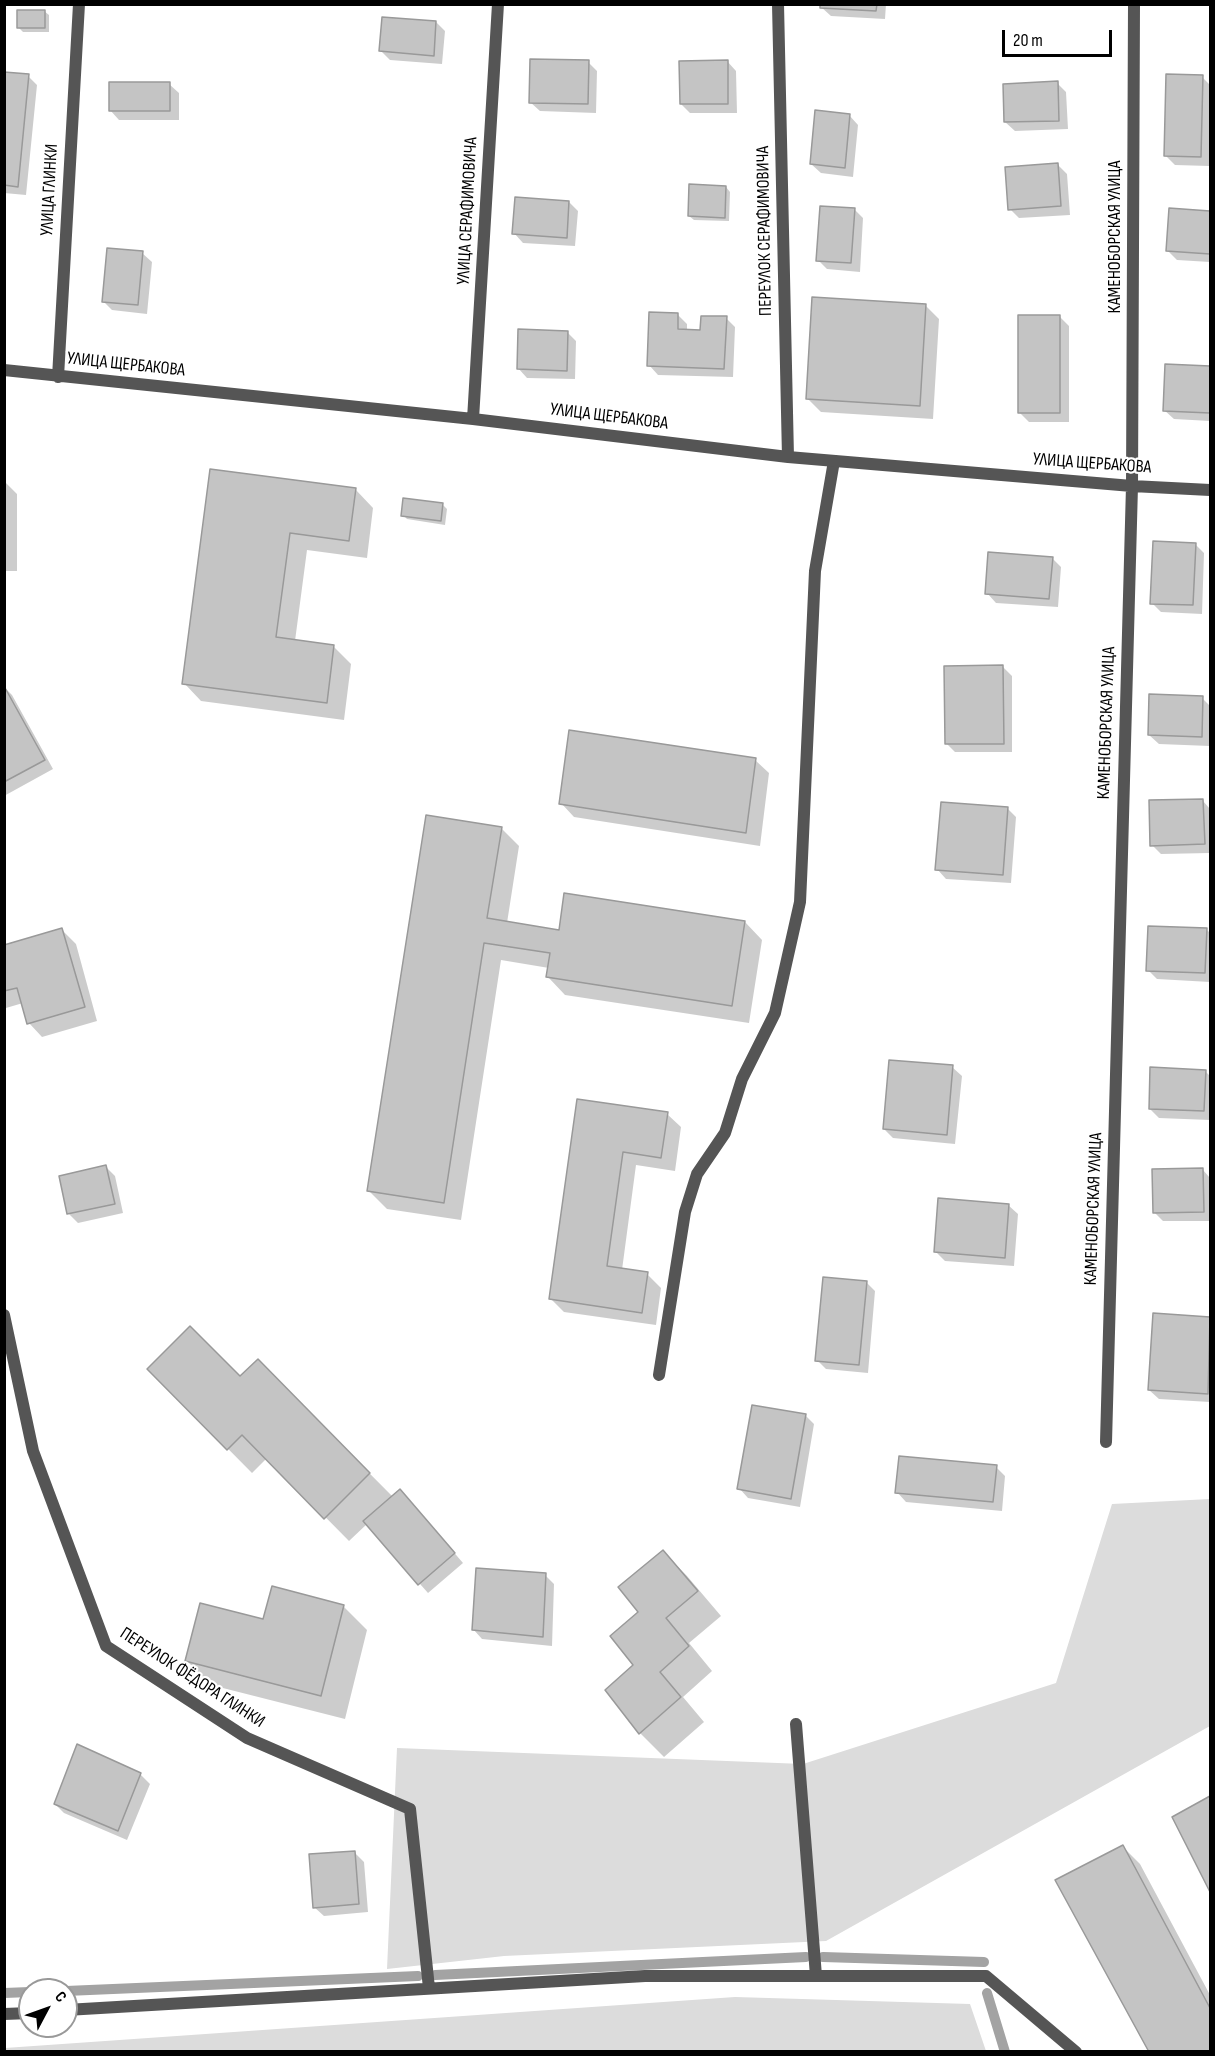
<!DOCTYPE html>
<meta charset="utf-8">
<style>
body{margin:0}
#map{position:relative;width:1215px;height:2056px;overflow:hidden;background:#fff;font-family:"Sofia Sans Condensed",sans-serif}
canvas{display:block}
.frame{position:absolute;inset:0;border:6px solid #000;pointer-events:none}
.north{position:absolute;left:18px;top:1978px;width:60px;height:60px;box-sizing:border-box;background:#fff;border:2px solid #999;border-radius:50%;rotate:49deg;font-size:16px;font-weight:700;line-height:24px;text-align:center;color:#000}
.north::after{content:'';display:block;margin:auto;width:21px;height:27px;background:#000;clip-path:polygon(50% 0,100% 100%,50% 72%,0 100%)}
.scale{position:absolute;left:1002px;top:30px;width:110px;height:27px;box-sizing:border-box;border:3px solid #000;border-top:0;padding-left:8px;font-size:18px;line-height:21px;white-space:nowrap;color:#000;-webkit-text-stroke:4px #fff;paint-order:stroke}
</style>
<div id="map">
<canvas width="1215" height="2056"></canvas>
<div class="frame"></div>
<div class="north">С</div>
<div class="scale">20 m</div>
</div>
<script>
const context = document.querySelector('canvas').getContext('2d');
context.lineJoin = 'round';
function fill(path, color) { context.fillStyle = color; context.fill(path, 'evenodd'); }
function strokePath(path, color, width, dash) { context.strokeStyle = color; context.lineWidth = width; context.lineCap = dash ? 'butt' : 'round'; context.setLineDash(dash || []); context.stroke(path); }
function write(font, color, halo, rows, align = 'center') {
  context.font = font + ' "Sofia Sans Condensed",sans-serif'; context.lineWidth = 4.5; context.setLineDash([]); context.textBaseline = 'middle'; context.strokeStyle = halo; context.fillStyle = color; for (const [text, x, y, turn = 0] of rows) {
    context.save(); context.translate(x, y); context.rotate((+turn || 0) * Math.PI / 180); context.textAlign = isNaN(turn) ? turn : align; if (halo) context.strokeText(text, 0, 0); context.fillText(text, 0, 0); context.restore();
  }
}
fill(new Path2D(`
 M1210,1499V1726L826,1941L504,1956L387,1969L397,1748L803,1764L1056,1683L1112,1504Z
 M735,1997L970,2004L986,2051H5V2048Z`), '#dcdcdc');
fill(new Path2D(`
 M821,4H886L885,19L831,16L821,7Z
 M1010,4H1032L1012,6Z
 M44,11L49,15V32H23L19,28Z
 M436,22L445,31L442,64L390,60L381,51Z
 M727,61L736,71L737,113H690L681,104Z
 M588,62L597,71L596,113L540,111L530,102Z
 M4,73L28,76L37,85L26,195L4,193Z
 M1202,77L1210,85L1209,166L1175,165L1165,155Z
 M1057,83L1066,92L1068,129L1015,131L1005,122Z
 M169,84L179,93V120H119L110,110Z
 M849,115L858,125L853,177L821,173L811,164Z
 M1058,165L1067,174L1070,215L1019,218L1010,209Z
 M726,187L730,192L729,221L694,220L689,216Z
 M569,202L578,211L575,246L523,243L514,233Z
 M854,209L863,218L860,272L827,269L818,260Z
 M1170,210L1210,212V262L1177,260L1168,251Z
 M142,253L152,262L147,314L112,310L103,301Z
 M926,306L939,319L933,419L821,412L808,399Z
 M678,315L687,324V331L702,332L726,318L735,327L733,377L658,375L649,365Z
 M1060,317L1069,326V422H1029L1020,413Z
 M567,332L576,341L575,379L527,378L518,368Z
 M1166,366L1210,367V421L1174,419L1164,410Z
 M212,471L356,490L373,508L367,558L307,550L295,641L333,646L351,664L344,720L201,701L184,683Z
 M4,481L17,494V571H4Z
 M442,504L447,509L445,525L407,519L403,515Z
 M1195,544L1204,553L1202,614L1161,612L1152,603Z
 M1052,558L1061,567L1058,607L996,603L987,593Z
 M1003,667L1012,676V752H955L946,743Z
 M4,687L12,695L53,769L4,796Z
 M1202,698L1210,706V746L1159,744L1149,735Z
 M755,760L769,773L760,846L574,817L561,803Z
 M1203,801L1210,809V853L1161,854L1152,845Z
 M1007,808L1016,817L1011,883L946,879L937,869Z
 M501,828L519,846L507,923L560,931L745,922L762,940L749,1023L565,995L548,977L549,968L501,960L461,1220L387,1209L369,1191Z
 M1206,929L1210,933V982L1157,979L1148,970Z
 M62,930L76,944L97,1021L42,1037L29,1023L23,1003L6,1008L4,1007V946Z
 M952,1067L962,1076L955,1144L893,1138L884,1129Z
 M1205,1071L1210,1076V1120L1159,1118L1150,1109Z
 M578,1101L667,1114L681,1127L675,1171L636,1165L622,1270L647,1274L661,1288L656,1325L564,1312L550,1298Z
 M106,1167L115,1176L123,1213L78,1223L69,1214Z
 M1203,1170L1210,1178V1221H1163L1154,1212Z
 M1008,1205L1018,1214L1014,1266L945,1261L936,1252Z
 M866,1282L875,1291L868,1373L826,1369L817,1360Z
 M1154,1315L1210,1318V1402L1159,1399L1149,1390Z
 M258,1361L393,1497L409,1500L463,1563L428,1593L367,1524L349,1541L267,1458L252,1473L149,1369L240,1378Z
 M805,1415L814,1424L800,1507L748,1498L739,1488Z
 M996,1467L1005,1476L1002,1511L906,1502L897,1492Z
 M663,1552L687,1576L721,1616L689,1643L712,1671L683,1697L704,1722L664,1757L640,1733L607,1690L635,1665L640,1613Z
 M545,1575L554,1584L552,1646L482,1639L473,1629Z
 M343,1606L367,1630L345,1719L211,1685L187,1661L264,1621Z
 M140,1774L150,1784L127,1840L64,1813L55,1804Z
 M1210,1797V1888L1174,1817Z
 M1123,1847L1140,1864L1210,1995V2052H1151Z
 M354,1852L364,1862L368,1912L324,1916L314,1907Z`), '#0003');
strokePath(new Path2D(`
 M823,1957L984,1962
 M435,1975L806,1957
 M66,1991L418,1976
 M4,1993L30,1992
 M987,1993L1005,2052`), '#a3a3a3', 10);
const building = new Path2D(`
 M820,4H877L876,11L820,8Z
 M17,10H45V28H17Z
 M382,17L436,21L434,56L379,51Z
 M530,59L589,60L588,104L529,103Z
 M728,60V104H680L679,61Z
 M4,72L29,74L18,187L4,185Z
 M1166,74L1203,75L1201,157L1164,156Z
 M1058,81L1059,121L1004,122L1003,84Z
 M109,82H170V111H109Z
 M815,110L850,114L845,168L810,164Z
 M1058,163L1061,206L1008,210L1005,167Z
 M689,184L726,186L725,218L688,216Z
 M515,197L569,201L567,238L512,234Z
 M820,206L855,208L851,263L816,261Z
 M1169,208L1210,211V254L1166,251Z
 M107,248L143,251L138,305L102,302Z
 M812,297L926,304L920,406L806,399Z
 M649,312L678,313V329L700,330L701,316H727L724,369L647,366Z
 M1018,315H1060V413H1018Z
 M518,329L568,331L567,371L517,369Z
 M1165,364L1210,366V413L1163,411Z
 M210,469L356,488L349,541L290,533L276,637L334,645L327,703L182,684Z
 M403,498L443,503L441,521L401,516Z
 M1153,541L1196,543L1193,605L1150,604Z
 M988,552L1053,557L1049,599L985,594Z
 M1003,665L1004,744H945L944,666Z
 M4,686L45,760L4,782Z
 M1149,694L1203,696L1202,737L1148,735Z
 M569,730L756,758L746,833L559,804Z
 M1203,799L1205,844L1150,846L1149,800Z
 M941,802L1008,807L1003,875L935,870Z
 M426,815L502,827L487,918L559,930L564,893L745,921L732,1006L546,977L550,953L484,943L444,1203L367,1191Z
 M1148,926L1207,928L1205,973L1146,971Z
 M62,928L85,1007L27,1024L17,988L4,991V945Z
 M889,1060L953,1065L947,1135L883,1129Z
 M1150,1067L1206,1070L1204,1111L1149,1109Z
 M577,1099L668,1112L661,1158L623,1152L607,1266L648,1272L642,1313L549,1299Z
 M106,1165L115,1204L67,1214L59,1176Z
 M1203,1168L1204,1212L1153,1213L1152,1169Z
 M938,1198L1009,1204L1005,1258L934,1252Z
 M823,1277L867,1281L859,1365L815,1361Z
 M1153,1313L1210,1317L1208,1394L1148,1390Z
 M190,1326L240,1376L258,1359L370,1473L324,1519L242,1435L227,1450L147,1369Z
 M752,1405L806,1414L791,1499L737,1489Z
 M899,1456L997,1465L993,1502L895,1493Z
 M400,1489L455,1553L418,1585L363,1521Z
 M663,1550L698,1591L666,1618L689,1646L660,1672L681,1697L639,1734L605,1690L633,1665L610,1636L638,1612L618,1587Z
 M476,1568L546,1573L543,1637L472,1630Z
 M272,1586L344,1605L321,1696L185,1661L200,1603L263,1619Z
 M77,1744L141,1773L118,1831L54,1804Z
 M1210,1796V1892L1172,1817Z
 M1123,1845L1210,2008V2052H1149L1055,1880Z
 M355,1851L359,1904L313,1908L309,1854Z`);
fill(building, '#c4c4c4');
strokePath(building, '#999', 1.5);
strokePath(new Path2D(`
 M4,1315L33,1451L106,1646L247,1738L410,1809L429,1988
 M659,1375L685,1212L697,1174L725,1133L742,1079L775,1013L800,902L815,571L834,461
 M796,1724L816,1976
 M66,2010L645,1976H986L1076,2052
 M4,2014L30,2013`), '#555', 12);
strokePath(new Path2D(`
 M778,4L788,457
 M4,370L473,419L788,457L1132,486L1210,490
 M58,377L79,4
 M473,419L498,4
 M1106,1442L1132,486L1134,4`), '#555', 12);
write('18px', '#000', '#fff', [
 ["УЛИЦА ГЛИНКИ",50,190,-87],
 ["УЛИЦА СЕРАФИМОВИЧА",468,211,-87],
 ["ПЕРЕУЛОК СЕРАФИМОВИЧА",765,231,-91],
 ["КАМЕНОБОРСКАЯ УЛИЦА",1115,237,-90],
 ["УЛИЦА ЩЕРБАКОВА",126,365,6],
 ["УЛИЦА ЩЕРБАКОВА",609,417,7],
 ["УЛИЦА ЩЕРБАКОВА",1092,464,4],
 ["КАМЕНОБОРСКАЯ УЛИЦА",1107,723,-88],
 ["КАМЕНОБОРСКАЯ УЛИЦА",1094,1209,-88],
 ["ПЕРЕУЛОК ФЁДОРА ГЛИНКИ",192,1678,33]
]);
</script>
